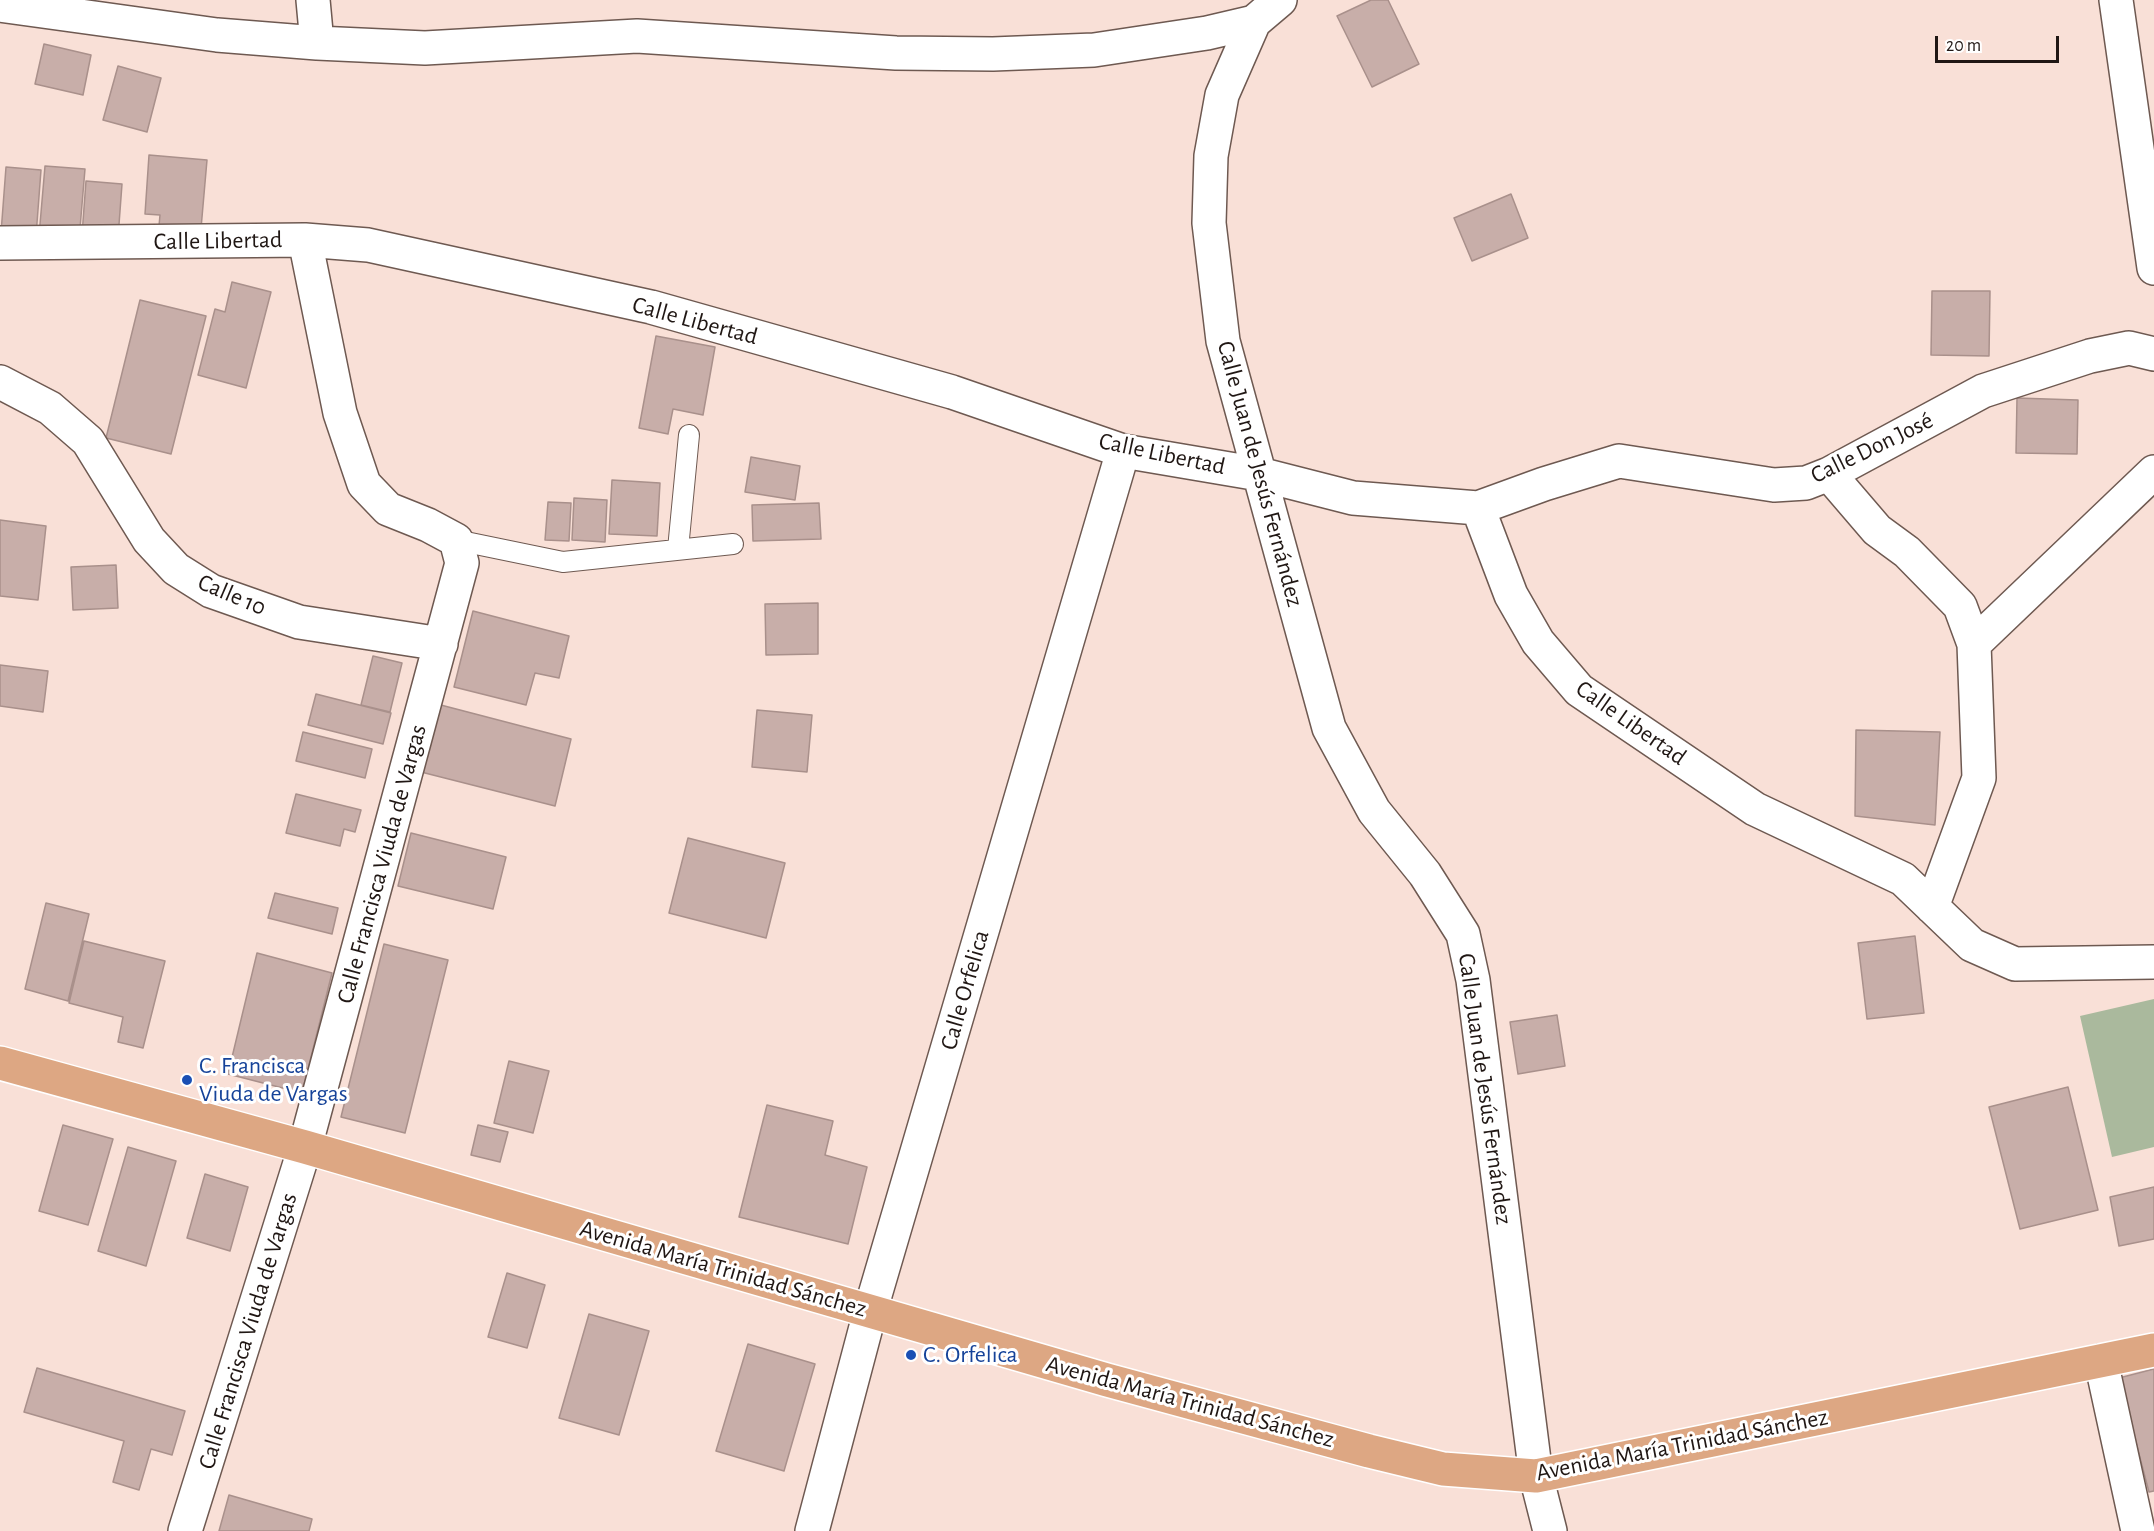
<!DOCTYPE html>
<meta charset="utf-8">
<style>
body{margin:0}
#map{position:relative;width:2154px;height:1531px;overflow:hidden;background:#f9e0d7;font-family:"Alegreya Sans",sans-serif}
canvas{display:block}
.scale{position:absolute;left:1935px;top:36px;width:124px;height:27px;box-sizing:border-box;border:3px solid #201714;border-top:0;padding-left:8px;font-size:18px;line-height:21px;white-space:nowrap;color:#201714;-webkit-text-stroke:4px #fff;paint-order:stroke}
</style>
<div id="map">
<canvas width="2154" height="1531"></canvas>
<div class="scale">20 m</div>
</div>
<script>
const context = document.querySelector('canvas').getContext('2d');
context.lineJoin = 'round';
function fill(path, color) { context.fillStyle = color; context.fill(path, 'evenodd'); }
function strokePath(path, color, width, dash) { context.strokeStyle = color; context.lineWidth = width; context.lineCap = dash ? 'butt' : 'round'; context.setLineDash(dash || []); context.stroke(path); }
function write(font, color, halo, rows, align = 'center') {
  context.font = font + ' "Alegreya Sans",sans-serif'; context.lineWidth = 6; context.setLineDash([]); context.textBaseline = 'middle'; context.strokeStyle = halo; context.fillStyle = color; for (const [text, x, y, turn = 0] of rows) {
    context.save(); context.translate(x, y); context.rotate((+turn || 0) * Math.PI / 180); context.textAlign = isNaN(turn) ? turn : align; if (halo) context.strokeText(text, 0, 0); context.fillText(text, 0, 0); context.restore();
  }
}
fill(new Path2D(`
 M2154,999V1147L2112,1157L2080,1016Z`), '#aab99d');
const building = new Path2D(`
 M1371,0H1388L1419,64L1372,87L1337,16Z
 M44,44L91,55L83,95L35,84Z
 M118,66L161,78L147,132L103,120Z
 M149,155L207,160L200,240L158,237L160,215L145,214Z
 M45,166L85,169L79,240L39,236Z
 M6,167L41,170L36,236L1,233Z
 M86,181L122,184L118,238L82,235Z
 M1511,194L1528,238L1472,261L1454,218Z
 M232,282L271,292L246,388L198,375L215,309L225,312Z
 M1932,291H1990L1989,356L1931,355Z
 M140,300L206,316L171,454L106,438Z
 M656,336L715,347L703,415L673,409L668,434L639,428Z
 M2017,398L2078,400L2077,454L2016,453Z
 M751,457L800,466L795,500L745,492Z
 M612,480L660,483L657,536L609,534Z
 M574,498L607,500L605,542L572,540Z
 M548,502L571,503L569,541L545,540Z
 M819,503L821,539L753,541L752,505Z
 M0,520L46,526L38,600L0,596Z
 M116,565L118,608L73,610L71,567Z
 M818,603V654L766,655L765,604Z
 M473,611L569,636L559,678L535,673L526,705L454,687Z
 M373,656L402,663L390,712L361,705Z
 M0,665L48,671L43,712L0,706Z
 M316,694L391,713L383,744L308,725Z
 M437,704L571,739L555,806L421,772Z
 M757,710L812,715L807,772L752,767Z
 M1856,730L1940,732L1935,825L1855,816Z
 M303,732L372,749L365,778L296,761Z
 M296,794L361,810L355,832L344,829L340,846L286,833Z
 M411,833L506,857L493,909L398,886Z
 M688,838L785,863L766,938L669,913Z
 M275,893L338,908L332,934L268,918Z
 M46,903L89,914L68,1001L25,989Z
 M1915,936L1924,1013L1867,1019L1858,943Z
 M84,941L165,961L143,1048L118,1042L123,1017L69,1003Z
 M384,944L448,960L405,1133L341,1117Z
 M257,953L332,973L302,1093L228,1074Z
 M1557,1015L1565,1066L1518,1074L1510,1022Z
 M509,1061L549,1071L533,1133L494,1123Z
 M2068,1087L2098,1210L2020,1229L1989,1107Z
 M767,1105L833,1121L825,1155L867,1167L848,1244L739,1217Z
 M63,1125L113,1139L88,1225L39,1211Z
 M478,1125L508,1132L500,1162L471,1155Z
 M128,1147L176,1161L146,1266L98,1251Z
 M205,1174L248,1187L230,1251L187,1238Z
 M2154,1187V1239L2119,1246L2110,1197Z
 M507,1273L545,1285L527,1348L488,1337Z
 M589,1314L649,1331L619,1435L559,1418Z
 M748,1344L815,1364L784,1471L716,1451Z
 M37,1368L185,1411L172,1455L151,1449L139,1490L113,1482L124,1441L24,1412Z
 M2154,1369V1491L2149,1492L2119,1378Z
 M229,1495L312,1519L309,1531H219Z`);
fill(building, '#c8aea9');
strokePath(building, '#a9908b', 1.5);
const lane = new Path2D(`
 M456,540L563,562L733,544
 M678,549L689,435`);
const street = new Path2D(`
 M313,0L317,43
 M2116,0L2154,268
 M0,5L217,35L317,43L425,48L637,36L896,53L993,54L1094,50L1207,33L1254,22L1280,0
 M1254,22L1222,95L1211,156L1209,223L1223,341L1329,728L1374,811L1425,874L1463,934L1473,980L1536,1476L1550,1531
 M0,243L305,240L368,245L651,307L952,392L1123,451L1259,474L1353,498L1478,508L1511,595L1538,642L1579,690L1755,809L1903,879L1972,945L2015,964L2154,962
 M0,382L50,408L88,441L149,540L176,569L211,591L299,622L441,644
 M1829,474L1877,530L1907,552L1960,606L1974,644L1979,778L1932,907
 M1478,508L1544,484L1619,461L1774,485L1806,483L1829,474L1983,391L2090,356L2129,348L2154,354
 M1974,644L2154,472
 M2101,1361L2138,1531
 M185,1531L305,1147L462,563L456,540L428,525L388,509L364,484L340,413L305,240
 M812,1531L870,1312L1123,451`);
const primary = new Path2D(`
 M0,1063L305,1147L1107,1380L1369,1451L1443,1469L1536,1476L2154,1350`);
strokePath(lane, '#6e5951', 22);
strokePath(street, '#6e5951', 36);
strokePath(primary, '#fff', 36);
strokePath(lane, '#fff', 20);
strokePath(street, '#fff', 33);
strokePath(primary, '#dda783', 33);
for (const [x, y, r, color] of [
 [187,1080,6,"#1a4fb4"],
 [911,1355,6,"#1a4fb4"]
]) { const dot = new Path2D(); dot.arc(x, y, r, 0, 2 * Math.PI); context.fillStyle = color; context.fill(dot); strokePath(dot, '#fff', 2); }
write('24px', '#201714', '#fff', [
 ["Calle Libertad",218,241,-1],
 ["Calle Libertad",695,321,15],
 ["Calle Don José",1872,448,-26],
 ["Calle Libertad",1162,454,12],
 ["Calle Juan de Jesús Fernández",1260,474,75],
 ["Calle 10",232,595,23],
 ["Calle Libertad",1631,723,35],
 ["Calle Francisca Viuda de Vargas",382,864,-75],
 ["Calle Orfelica",965,990,-74],
 ["Calle Juan de Jesús Fernández",1485,1089,82],
 ["Avenida María Trinidad Sánchez",723,1269,16],
 ["Calle Francisca Viuda de Vargas",248,1331,-73],
 ["Avenida María Trinidad Sánchez",1190,1402,15],
 ["Avenida María Trinidad Sánchez",1682,1445,-11]
]);
write('24px', '#164399', '#fff', [
 ["C. Francisca",199,1066],
 ["Viuda de Vargas",199,1094],
 ["C. Orfelica",923,1355]
], 'left');
</script>
